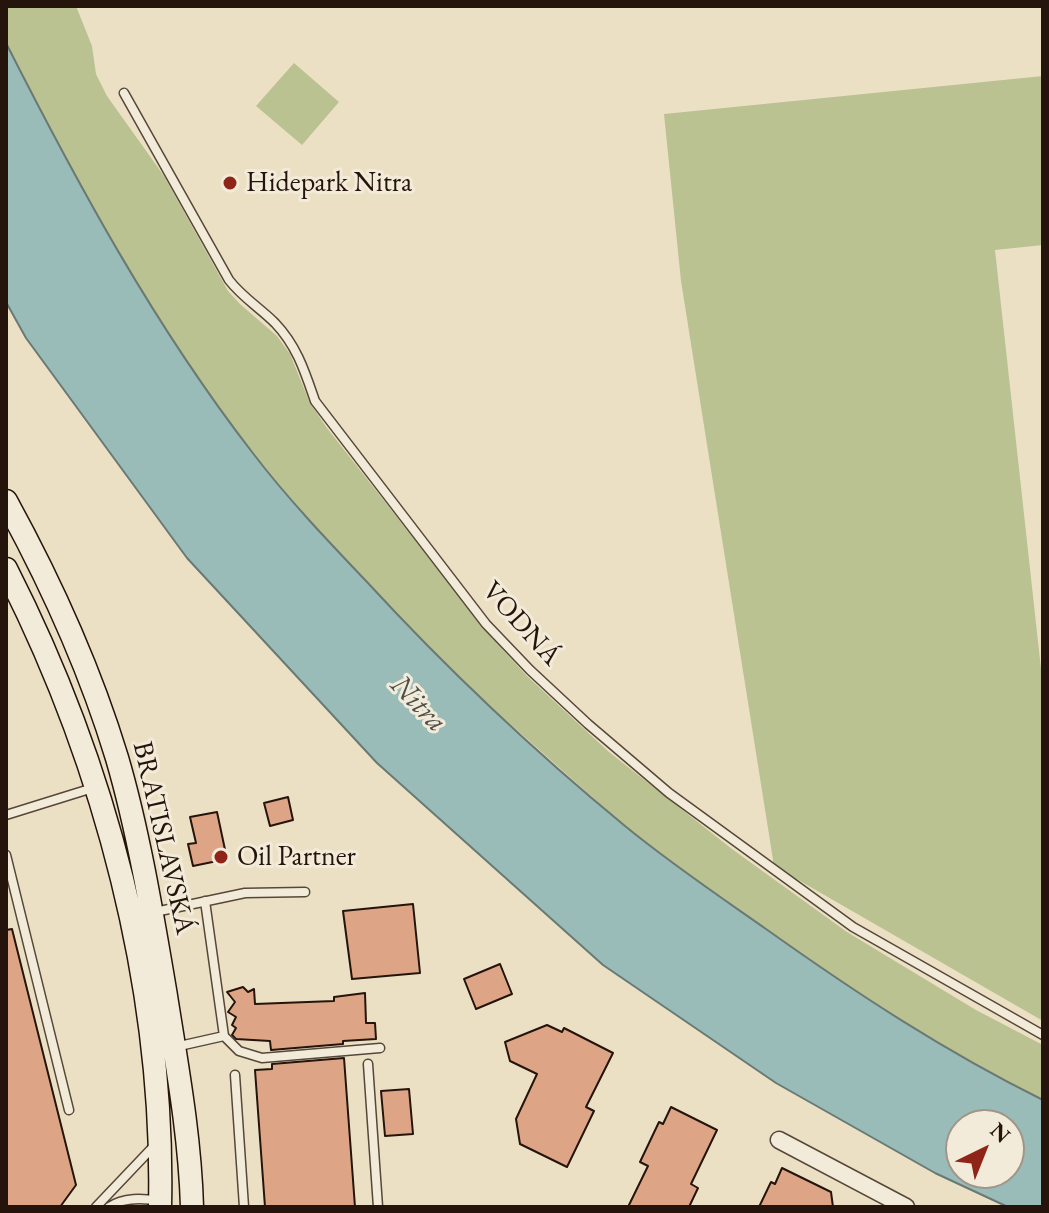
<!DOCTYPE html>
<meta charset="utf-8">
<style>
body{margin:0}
#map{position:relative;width:1049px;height:1213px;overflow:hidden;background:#ece0c4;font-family:"EB Garamond",serif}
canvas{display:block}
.frame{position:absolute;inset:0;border:8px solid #24140b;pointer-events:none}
.north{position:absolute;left:945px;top:1109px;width:80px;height:80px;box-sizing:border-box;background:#f3ebd9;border:2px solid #a09587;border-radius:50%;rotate:43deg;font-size:22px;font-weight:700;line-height:32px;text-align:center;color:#24140b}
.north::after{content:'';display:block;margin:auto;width:28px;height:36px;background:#8f2418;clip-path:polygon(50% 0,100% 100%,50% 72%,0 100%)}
</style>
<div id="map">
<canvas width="1049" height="1213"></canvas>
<div class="frame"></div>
<div class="north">N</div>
</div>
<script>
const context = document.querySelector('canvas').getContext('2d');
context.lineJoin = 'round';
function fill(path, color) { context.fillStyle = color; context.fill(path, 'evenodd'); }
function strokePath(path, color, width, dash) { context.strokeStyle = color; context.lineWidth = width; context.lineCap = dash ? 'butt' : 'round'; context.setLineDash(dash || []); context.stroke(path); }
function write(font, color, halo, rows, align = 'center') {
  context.font = font + ' "EB Garamond",serif'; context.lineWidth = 6; context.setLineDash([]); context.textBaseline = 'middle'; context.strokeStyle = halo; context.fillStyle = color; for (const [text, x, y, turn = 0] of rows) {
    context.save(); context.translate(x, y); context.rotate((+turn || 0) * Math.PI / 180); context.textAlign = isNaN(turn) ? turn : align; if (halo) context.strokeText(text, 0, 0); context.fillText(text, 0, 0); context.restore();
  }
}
fill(new Path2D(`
 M6,6H76L92,46L96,74L107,96L164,176L228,291L240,304L277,336L290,354L310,403L327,428L491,637L527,676L609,752L732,849L847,932L976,1010L1043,1045V1100L997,1077L912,1028L850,988L700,882L627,828L463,682L387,604L304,515L252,452L196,374L137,283L67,163L6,43Z
 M294,63L339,102L302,145L256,106Z
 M1043,76V245L995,250L1043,687V1021L774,866L681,281L664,114Z`), '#bac292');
const water = new Path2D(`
 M6,43C78,185 154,325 252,452C287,498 327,540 367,582C447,669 534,751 625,826C670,863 719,896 766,929C856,993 944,1051 1043,1100V1207H1008L935,1173L776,1083L603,965L377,763L187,558L26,338L6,302ZM961,1125H1009V1173H961Z`);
fill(water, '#99bcb9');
strokePath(water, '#6a7973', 2);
const building = new Path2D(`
 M288,797L293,820L270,826L264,803Z
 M217,812L227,859L193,866L188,844L196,843L190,817Z
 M413,904L420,973L352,979L343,911Z
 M12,929L76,1185L60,1207H6V930Z
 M500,964L512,994L476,1009L464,979Z
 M243,987L248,992L254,989L255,1004L334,1001V997L365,993L366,1023H375L376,1039L343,1041V1044L271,1050L270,1041L236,1039L232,1035L236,1028L232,1025L236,1017L228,1012L235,1002L227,992Z
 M547,1025L562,1032L564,1028L613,1053L586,1107L594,1111L567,1167L520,1144L516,1119L537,1074L510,1061L505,1042Z
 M344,1058L355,1207H265L255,1070L272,1069V1064Z
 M409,1089L413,1134L385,1136L381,1091Z
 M671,1107L717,1130L691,1184L698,1188L689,1207H628L648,1166L640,1162L659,1122L663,1124Z
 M782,1168L831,1192L833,1207H759L771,1182L775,1184Z`);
fill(building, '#dda586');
strokePath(building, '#24140b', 2);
const service = new Path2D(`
 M124,93L229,280C242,297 260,308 275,323C297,346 305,372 315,401L486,624L530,670L588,724L669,793L853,927L1043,1035
 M6,815L96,787
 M6,855L69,1110
 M155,912L245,893L305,892
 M224,1036L239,1051L262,1058L380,1048
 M175,1047L224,1036L205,901
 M368,1064L378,1207
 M235,1075L244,1207
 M96,1207L154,1146
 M109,1207C124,1197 142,1198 159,1201`);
const minor = new Path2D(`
 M779,1140L906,1207`);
const secondary = new Path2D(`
 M6,501C51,583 90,669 117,758C139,833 153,919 166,996C177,1066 190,1136 192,1207
 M6,569C105,763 165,989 160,1207`);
strokePath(service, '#564739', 11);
strokePath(minor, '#564739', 19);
strokePath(secondary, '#24140b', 25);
strokePath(service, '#f3ebd9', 8);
strokePath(minor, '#f3ebd9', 16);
strokePath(secondary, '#f3ebd9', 22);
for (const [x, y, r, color] of [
 [230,183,8,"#8f2418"],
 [221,857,8,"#8f2418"]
]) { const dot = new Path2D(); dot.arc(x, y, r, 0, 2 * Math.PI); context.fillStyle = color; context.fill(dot); strokePath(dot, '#f3ebd9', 3); }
write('28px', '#24140b', '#f3ebd9', [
 ["Hidepark Nitra",246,183],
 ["Oil Partner",237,857]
], 'left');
write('28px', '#24140b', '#f3ebd9', [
 ["VODNÁ",521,624,48],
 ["BRATISLAVSKÁ",163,838,77]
]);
write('italic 30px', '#4d4f48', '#f3ebd9', [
 ["Nitra",418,704,46]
]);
</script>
